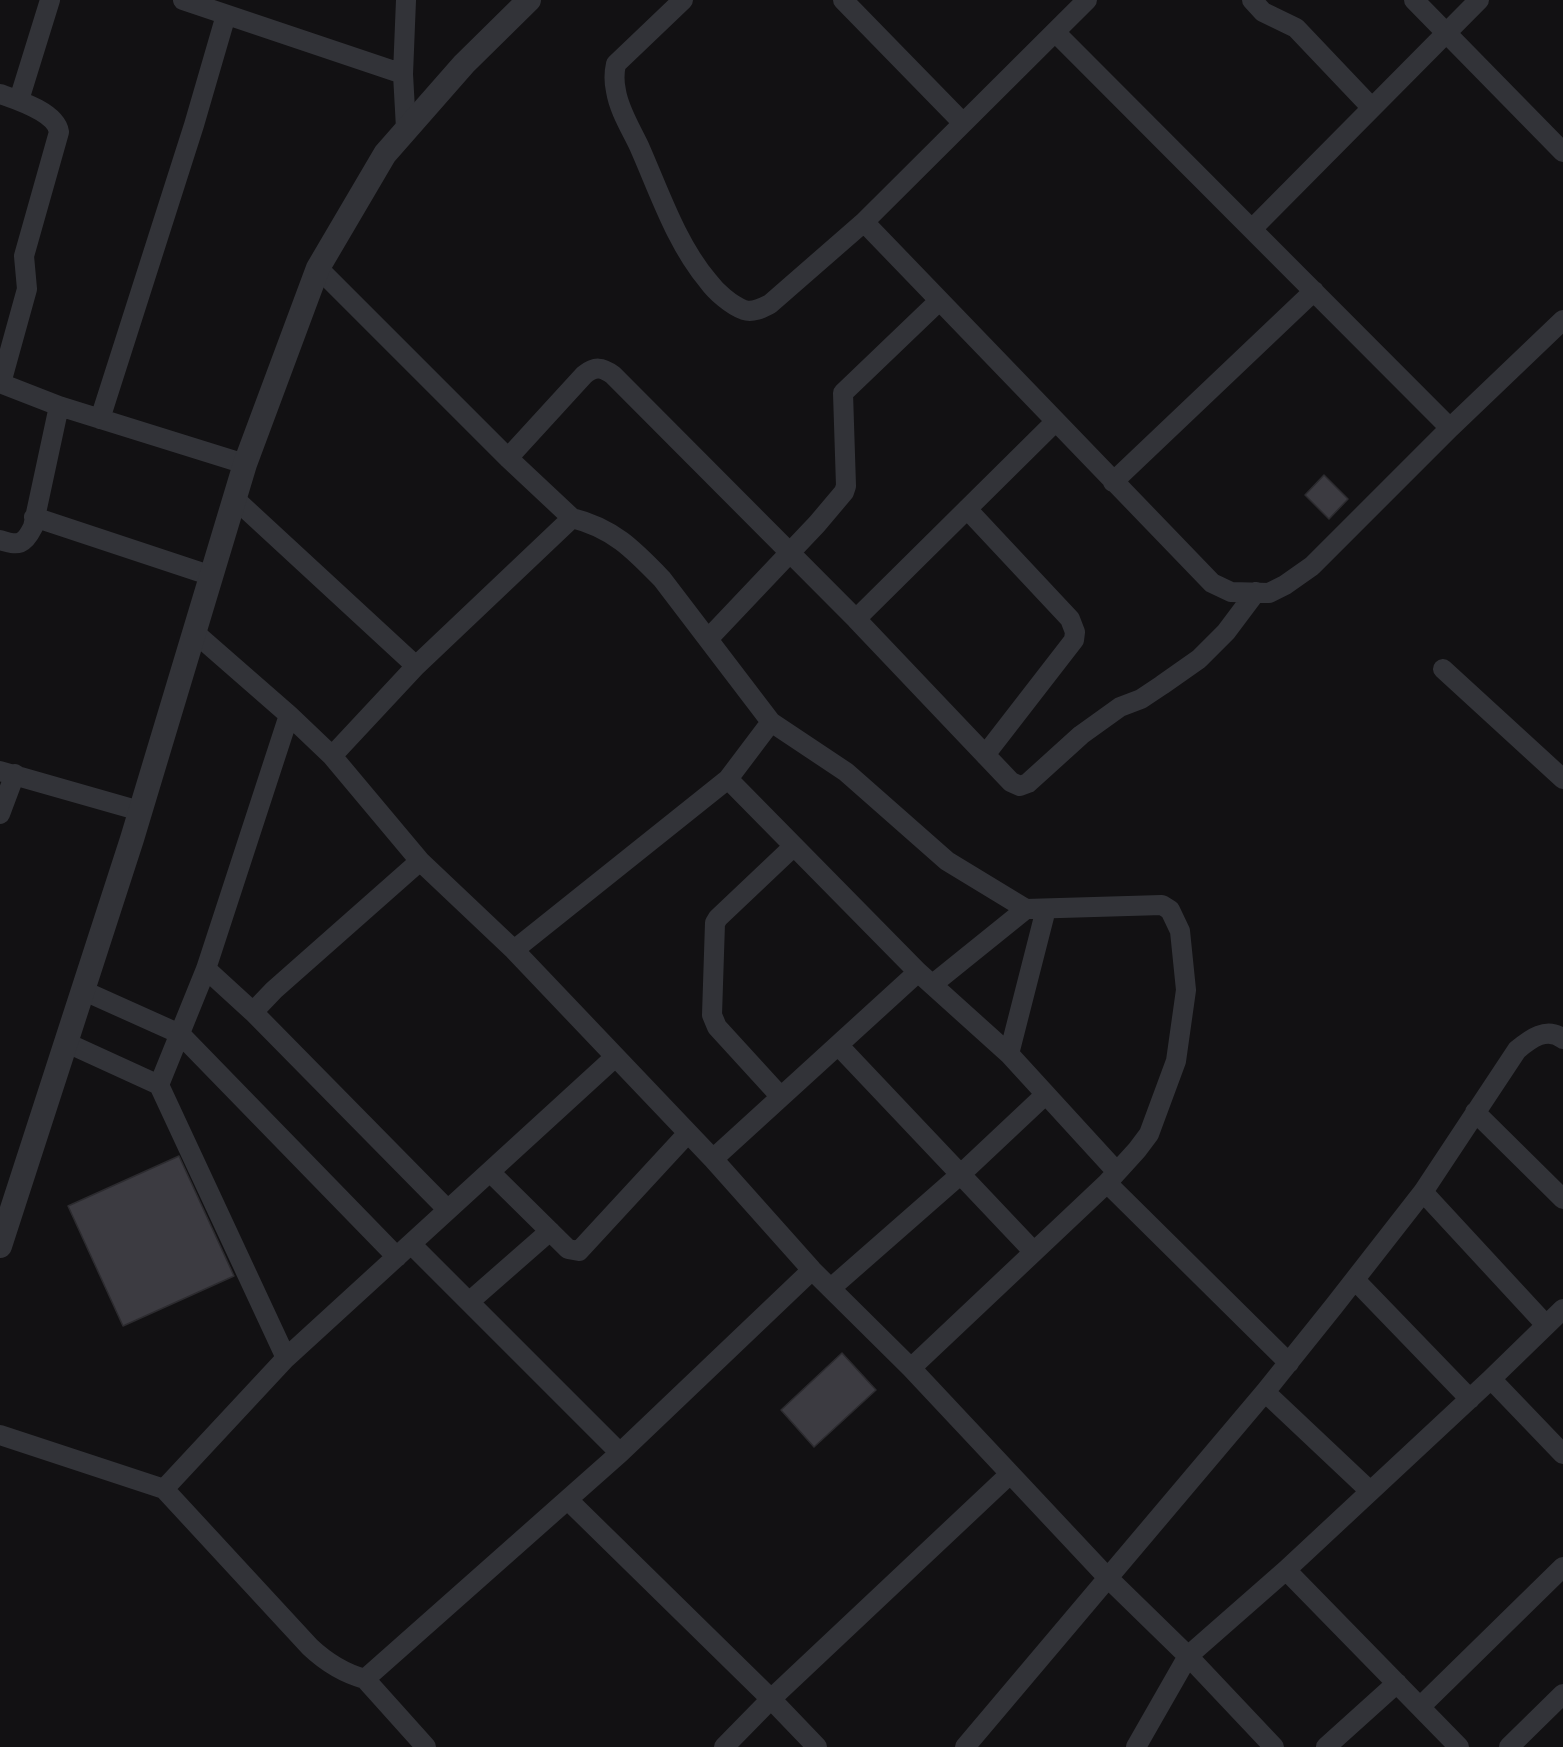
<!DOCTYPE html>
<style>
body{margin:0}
canvas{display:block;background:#121113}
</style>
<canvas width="1563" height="1747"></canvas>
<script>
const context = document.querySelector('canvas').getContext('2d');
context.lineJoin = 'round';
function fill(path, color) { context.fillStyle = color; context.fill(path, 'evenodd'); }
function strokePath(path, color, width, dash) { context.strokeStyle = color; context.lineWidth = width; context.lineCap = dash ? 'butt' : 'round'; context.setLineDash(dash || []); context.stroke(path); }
const building = new Path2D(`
 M1324,475L1348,499L1329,519L1305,495Z
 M179,1156L234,1276L123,1326L68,1206Z
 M842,1353L876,1390L814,1447L781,1410Z`);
fill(building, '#3c3b41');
strokePath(building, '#2c2b2f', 1.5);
strokePath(new Path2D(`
 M183,0L403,74
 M683,0L616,64C614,73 614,82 616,91C619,110 631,129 639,146C659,191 676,243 708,281C716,292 731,305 744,310C753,313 762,308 770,304L864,222
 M843,0L963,123
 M1087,0L864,222L1212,583L1231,592L1269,593L1285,585L1312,566L1450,428L1563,320
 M1252,0L1263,12L1296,28L1372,108
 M1414,0L1563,152
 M1055,32L1450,428
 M0,94C17,100 56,112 59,132L24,256L27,289L1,383
 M19,100L50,0
 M406,128L403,74L406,0
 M1252,229L1479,0
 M318,268L508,458L572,518L416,666L332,756
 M0,383L59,406L245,464
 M100,419L194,125L226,15
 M508,458L584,375C595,366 602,367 613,375L856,619L1011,782L1020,786L1028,783L1081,735L1120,707L1141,699L1162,685L1199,659L1226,632L1256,592
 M1113,482L1314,291
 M234,498L416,666
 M967,509L1070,619L1075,632L1074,640L985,755
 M34,517L212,576
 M572,518C613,528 634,550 662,579L771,722L728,779
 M0,540C19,546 24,545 33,527L59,406
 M856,619L1055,422
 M194,632L289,715L332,756L420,861L514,950L713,1159L812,1270L911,1368L1108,1578L1188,1656L1274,1747
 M708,639L817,524L844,492L846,486L843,393L939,301
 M1443,669L1563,779
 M771,722L846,772L947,861L1026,909
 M0,771L140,811
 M0,814L15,774
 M514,950L728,779L918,972L1009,1054L1117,1172
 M206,969L253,1012L448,1210
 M933,984L1026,909L1162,905L1170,910L1180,931L1186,990L1176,1061L1149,1134L1137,1150L1107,1183
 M82,990L180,1034L397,1257
 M253,1012L274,990L420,861
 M65,1042L159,1085
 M838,1045L1034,1252
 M1009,1054L1046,909
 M781,1097L717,1027L712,1015L715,923L718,918L794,846
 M1475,1112L1563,1199
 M713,1159L918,972
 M490,1172L568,1249L579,1251L688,1133
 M1423,1192L1546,1325
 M411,1244L620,1453
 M1355,1280L1470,1399
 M831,1288L961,1174L1045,1095
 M469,1302L550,1231
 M286,1358L159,1085L206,969L289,715
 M911,1368L1107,1183L1289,1363
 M1491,1379L1563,1454
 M1265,1392L1370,1491
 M0,1435L164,1489L310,1647C327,1663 343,1673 365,1679L620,1453L812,1270
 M164,1489L286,1358L614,1058
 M568,1500L771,1699L817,1747
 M1286,1570L1459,1747
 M365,1679L426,1747
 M1420,1707L1563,1567
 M724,1747L771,1699L1010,1474
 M965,1747L1265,1392L1334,1306L1423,1192L1517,1050C1530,1039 1547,1026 1563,1039
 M1136,1747L1188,1656L1286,1570L1491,1379L1563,1309
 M1326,1747L1397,1683
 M1509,1747L1563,1694`), '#323338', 20);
strokePath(new Path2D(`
 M0,1246L132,839L245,464L318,268L385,154L464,64L529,0`), '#323338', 24);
</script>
